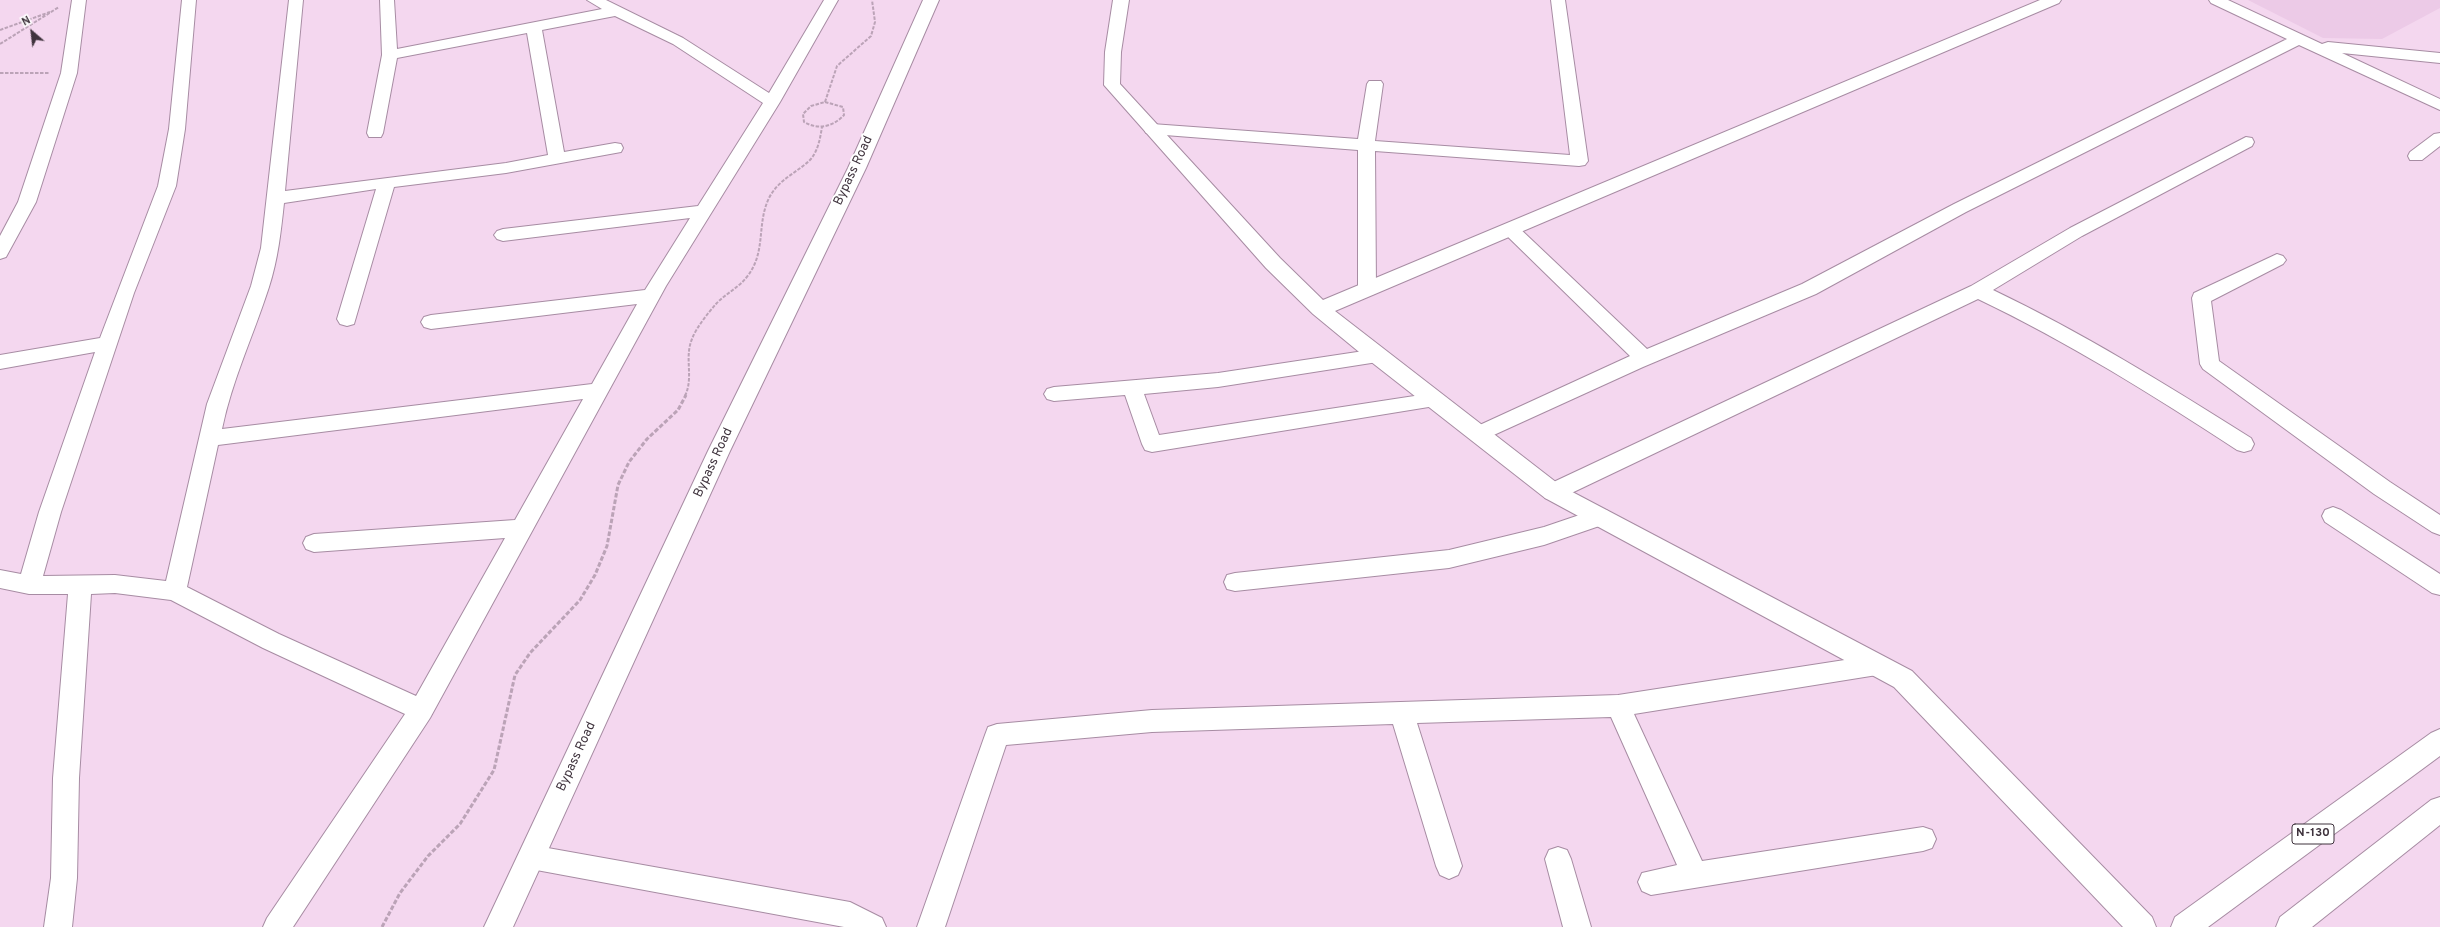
<!DOCTYPE html>
<style>
body{margin:0}
#map{position:relative;width:2440px;height:927px;overflow:hidden;background:#f4d7ef;font-family:Overpass,sans-serif}
canvas{display:block}
.north{position:absolute;left:12px;top:12px;width:40px;height:40px;-webkit-text-stroke:3px #fff;paint-order:stroke;rotate:332deg;font-size:11px;font-weight:700;line-height:16px;text-align:center;color:#3f333d}
.north::after{content:'';display:block;margin:auto;width:14px;height:18px;background:#3f333d;clip-path:polygon(50% 0,100% 100%,50% 72%,0 100%)}
</style>
<div id="map">
<canvas width="2440" height="927"></canvas>
<div class="north">N</div>
</div>
<script>
const context = document.querySelector('canvas').getContext('2d');
context.lineJoin = 'round';
function fill(path, color) { context.fillStyle = color; context.fill(path, 'evenodd'); }
function strokePath(path, color, width, dash) { context.strokeStyle = color; context.lineWidth = width; context.lineCap = dash ? 'butt' : 'round'; context.setLineDash(dash || []); context.stroke(path); }
function write(font, color, halo, rows, align = 'center') {
  context.font = font + ' Overpass,sans-serif'; context.lineWidth = 4; context.setLineDash([]); context.textBaseline = 'middle'; context.strokeStyle = halo; context.fillStyle = color; for (const [text, x, y, turn = 0] of rows) {
    context.save(); context.translate(x, y); context.rotate((+turn || 0) * Math.PI / 180); context.textAlign = isNaN(turn) ? turn : align; if (halo) context.strokeText(text, 0, 0); context.fillText(text, 0, 0); context.restore();
  }
}
fill(new Path2D(`
 M2248,0H2440V8L2382,39L2323,38Z`), '#eccae7');
const minor = new Path2D(`
 M72,0H86L77,73L36,202L6,257L0,259V236L18,202L61,73Z
 M182,0H196L185,129L176,186L134,293L61,512L43,576L115,575L166,581L207,404L251,286L261,248L289,0H303L285,191L506,163L548,155L527,33L397,58L383,133L381,137H369L367,133L382,55L380,0H394L397,49L602,9L587,0H606L683,38L769,93L824,0H838L780,102L666,286L430,718L293,927H263L267,918L405,714L263,648L171,600L115,593L91,594L79,778L77,878L72,927H44L51,878L53,778L68,594H29L0,588V570L21,574L39,512L95,352L0,369V355L100,338L158,186L169,129ZM615,16L673,44L763,103L698,206L503,229L497,231L494,235L497,239L503,241L690,218L645,290L431,315L424,317L421,322L424,327L431,329L637,304L592,384L222,429C232,380 254,334 269,287C278,259 281,231 284,203L376,189L337,319L340,324L347,326L354,324L394,187L506,173L621,152L623,148L621,144L615,143L564,152L542,30ZM583,399L515,520L314,534L306,537L303,543L306,549L314,552L505,538L416,696L279,634L187,587L218,445Z
 M1551,0H1565L1588,161L1585,165L1579,166L1375,151L1376,289L1374,294L1367,295L1360,294L1358,289V150L1152,134L1146,133L1144,129L1146,125L1152,124L1358,139L1367,84L1369,81H1381L1383,84L1375,141L1570,155Z
 M2209,0H2228L2322,44L2328,42L2440,53V63L2342,53L2440,99V110L2299,45L1966,212L1816,294L1643,367L1485,439L1478,442L1471,439L1468,434L1471,429L1630,356L1504,233L1501,229L1504,225L1510,223L1516,225L1647,349L1802,284L1954,204L2287,39L2211,3Z
 M2440,133V146L2422,160H2410L2408,156L2410,152L2434,134Z
 M2246,137L2252,138L2254,142L2252,146L2082,236L1993,290C2083,333 2167,385 2251,438L2254,444L2251,450L2244,452L2237,450C2153,395 2068,342 1978,299L1561,498L1553,500L1545,498L1542,492L1545,486L1971,286L2070,228Z
 M2277,254L2283,256L2286,260L2283,264L2211,301L2219,361L2390,482L2440,515V535L2432,532L2374,494L2203,369L2200,364L2192,298L2194,293Z
 M1377,349L1384,351L1387,356L1384,361L1218,387L1144,394L1159,435L1434,393L1441,395L1444,400L1441,405L1152,452L1145,450L1142,444L1125,395L1054,401L1047,399L1044,394L1047,389L1054,387L1218,373Z
 M2333,507L2341,510L2440,574V595L2432,593L2325,522L2322,516L2325,510Z
 M1600,508L1608,511L1611,517L1608,523L1544,545L1449,568L1235,591L1227,589L1224,582L1227,575L1235,573L1449,550L1544,527Z
 M1877,655L1885,658L1889,665L1885,672L1877,675L1634,714L1702,861L1923,827L1932,830L1936,839L1932,848L1923,851L1651,895L1642,891L1638,882L1642,873L1677,865L1611,717L1417,723L1462,866L1458,875L1449,879L1440,875L1436,866L1393,724L1152,732L1006,745L945,927H917L985,735L988,727L997,724L1152,710L1618,695Z
 M531,845L850,902L882,918L886,927H844L531,869L522,866L518,857L522,848Z
 M1558,847L1567,850L1571,859L1591,927H1563L1545,859L1549,850Z`);
const tertiary = new Path2D(`
 M1113,0H1129L1121,52L1120,84L1280,258L1323,300L2040,0H2061L2059,3L1335,311L1561,486L1912,671L2152,917L2156,927H2123L1894,687L1545,498L1370,361L1313,314L1266,268L1104,85L1105,52Z`);
const primary = new Path2D(`
 M923,0H939L866,168L730,451L513,927H484L708,451L848,168Z`);
const trunk = new Path2D(`
 M2440,729V756L2208,927H2171L2175,917L2431,733Z
 M2440,797V825L2312,927H2276L2280,917L2431,800Z`);
strokePath(minor, '#a78ca3', 2);
strokePath(tertiary, '#a78ca3', 2);
strokePath(primary, '#a78ca3', 2);
strokePath(trunk, '#a78ca3', 2);
strokePath(new Path2D(`
 M0,30L50,12
 M0,44L59,7
 M0,73H49
 M825,102L837,66L871,36L875,22L872,0
 M825,102L843,107L844,115C833,127 818,130 804,122L803,114L811,106Z
 M685,396C694,377 684,358 692,339C696,328 708,313 716,304C725,294 738,288 746,278C767,253 756,225 769,198C778,180 796,173 809,161C818,152 820,139 822,127`), '#bba3b7', 2, [3.5, 1.5]);
strokePath(new Path2D(`
 M382,927L400,893L428,856L460,824L494,770L515,675L530,653L580,600L595,575L607,546L618,485L629,462L647,439L678,410L686,395`), '#bba3b7', 3, [4.5, 2]);
fill(minor, '#fff');
fill(tertiary, '#fff');
fill(primary, '#fff');
fill(trunk, '#fff');
for (const [x, y, w] of [
 [2313,834,42]
]) { const box = new Path2D(); box.roundRect(x - w / 2, y - 10, w, 20, 3); context.fillStyle = '#fff'; context.fill(box); strokePath(box, '#3f333d', 1); }
write('bold 12px', '#3f333d', null, [
 ["N-130",2313,834]
]);
write('13px', '#3f333d', '#fff', [
 ["Bypass Road",854,171,-65],
 ["Bypass Road",714,463,-65],
 ["Bypass Road",577,757,-65]
]);
</script>
